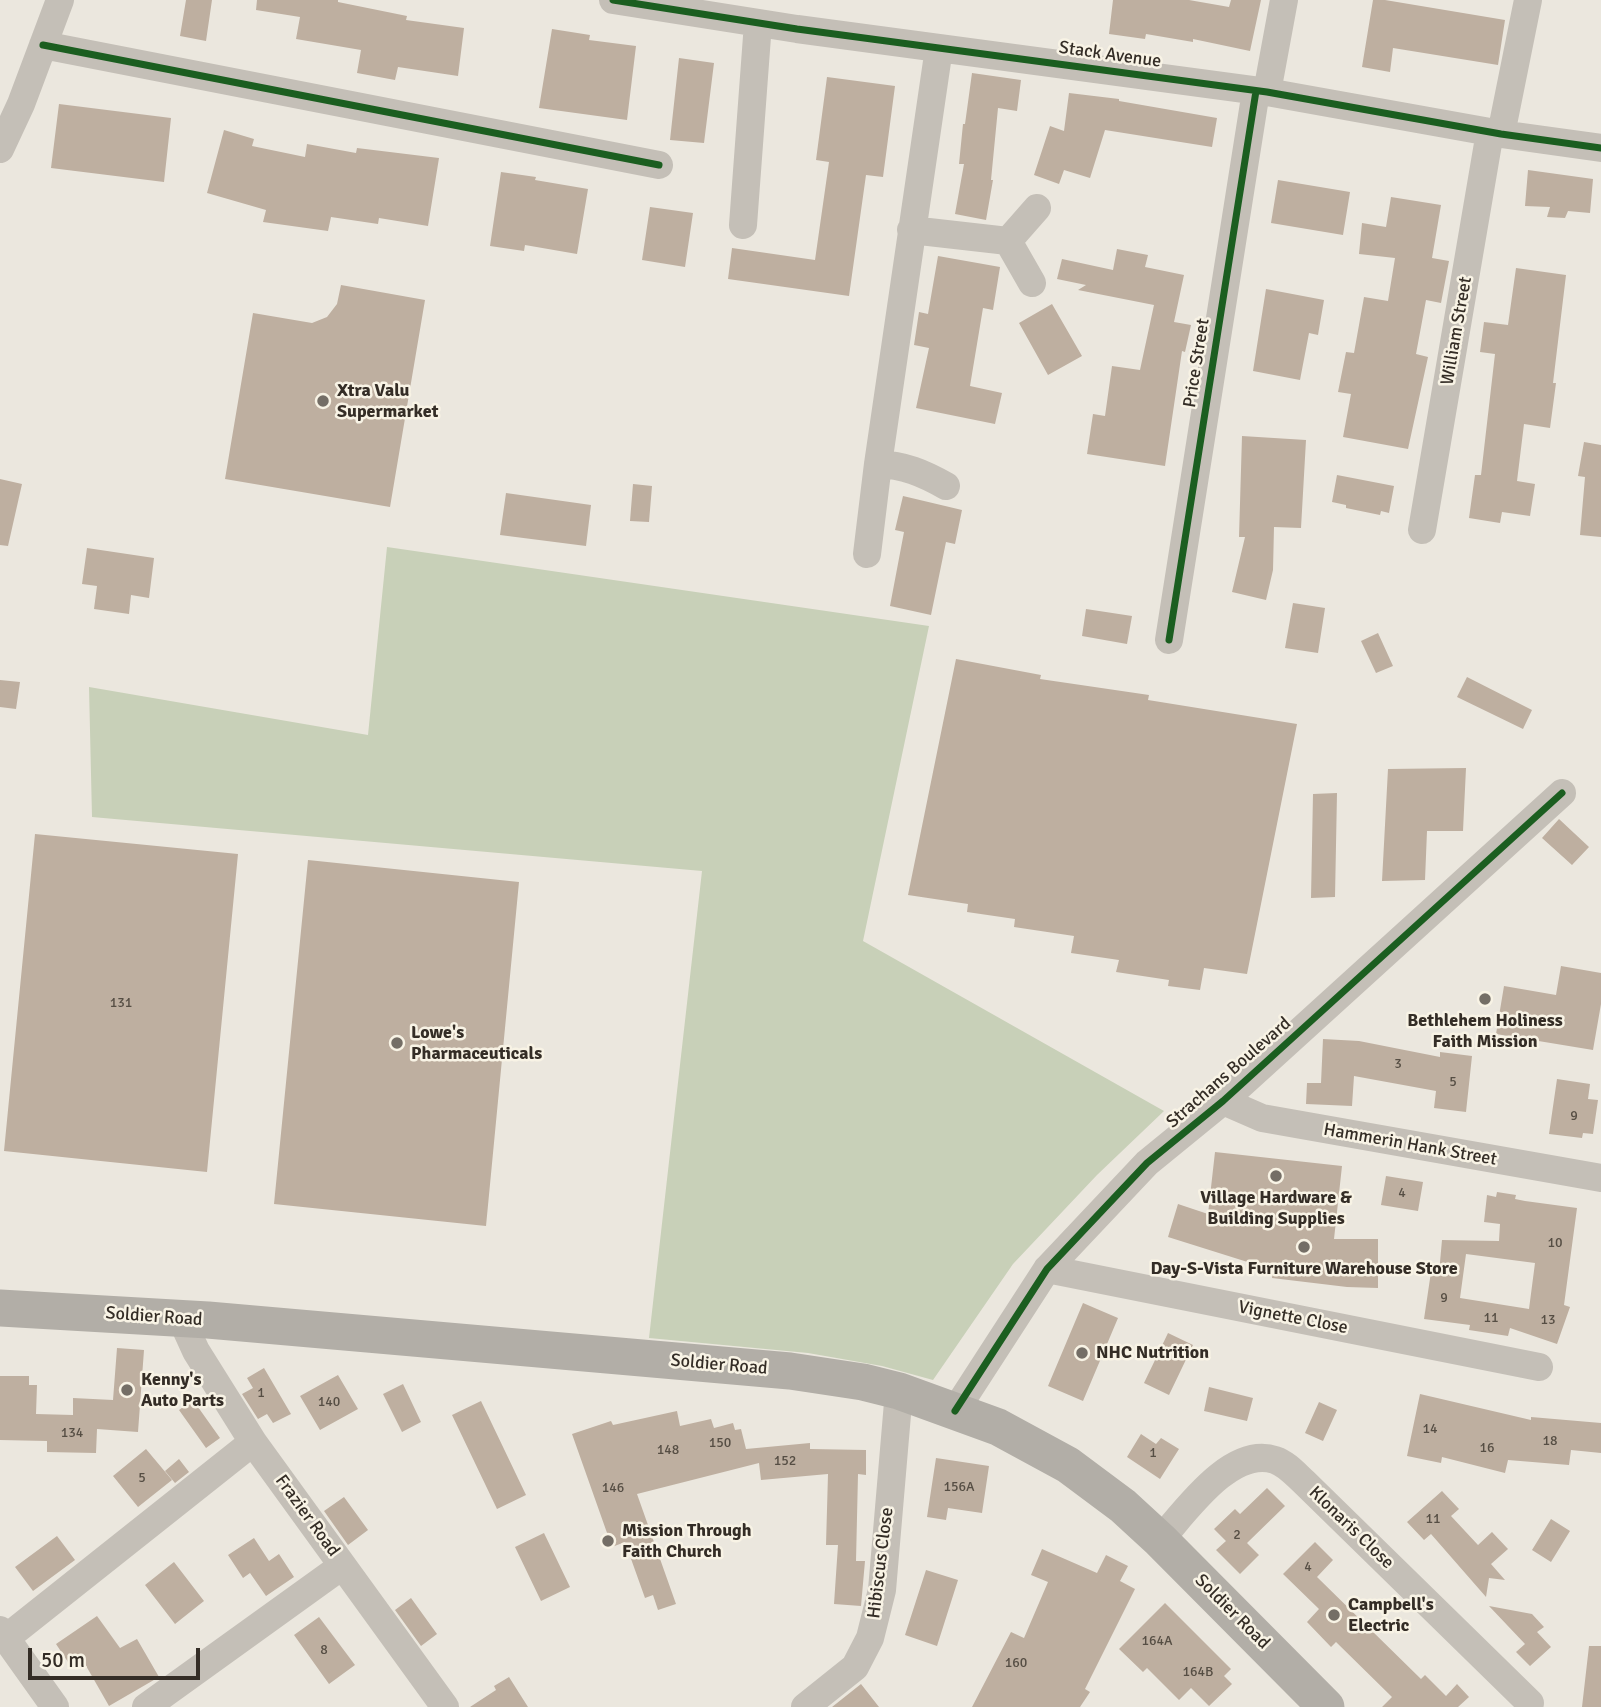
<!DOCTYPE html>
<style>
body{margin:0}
#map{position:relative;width:1601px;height:1707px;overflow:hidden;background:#ebe7de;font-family:Signika,sans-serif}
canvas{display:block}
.scale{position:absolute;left:28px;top:1648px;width:172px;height:32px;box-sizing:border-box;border:4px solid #342d26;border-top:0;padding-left:9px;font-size:21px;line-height:24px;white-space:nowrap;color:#342d26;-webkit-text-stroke:5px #f8f3e5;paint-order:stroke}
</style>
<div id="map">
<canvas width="1601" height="1707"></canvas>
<div class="scale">50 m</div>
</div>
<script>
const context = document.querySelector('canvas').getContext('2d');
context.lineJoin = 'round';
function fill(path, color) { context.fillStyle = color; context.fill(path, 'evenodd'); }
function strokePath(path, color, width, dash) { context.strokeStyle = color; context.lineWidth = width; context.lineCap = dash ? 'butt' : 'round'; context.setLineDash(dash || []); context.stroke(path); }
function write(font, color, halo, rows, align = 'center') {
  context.font = font + ' Signika,sans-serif'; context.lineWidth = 5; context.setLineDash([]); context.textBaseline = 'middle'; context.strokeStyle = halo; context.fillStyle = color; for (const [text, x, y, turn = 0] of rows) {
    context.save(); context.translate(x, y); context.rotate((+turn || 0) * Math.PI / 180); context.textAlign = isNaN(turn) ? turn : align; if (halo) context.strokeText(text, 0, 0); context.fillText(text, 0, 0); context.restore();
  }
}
fill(new Path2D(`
 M387,547L929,626L863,941L1164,1111L1097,1175L1013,1264L933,1380L882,1366L808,1353L649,1338L702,871L92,817L89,687L368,735Z`), '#c8d0b8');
fill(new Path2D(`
 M186,0H212L206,41L180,36Z
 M257,0H338V2L407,16L406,20L464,28L458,76L398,67L395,80L357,73L361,50L296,39L300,17L256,10Z
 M1113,0H1189L1229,7L1231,0H1261L1250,51L1193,39V42L1146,34L1145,39L1109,34Z
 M1373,0H1385L1505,20L1498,65L1393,48L1390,72L1362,67Z
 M552,29L590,35L589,40L636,46L627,120L539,108Z
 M679,58L714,63L704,143L670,140Z
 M972,73L1021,80L1017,111L998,108L991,180H993L986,220L955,214L964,164H959L963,124H965Z
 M827,77L895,86L883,177L866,175L849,296L728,279L732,248L815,260L829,162L816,160Z
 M1069,93L1119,99V101L1217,118L1212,147L1105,130L1090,178L1064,170L1059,184L1034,175L1050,126L1064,131Z
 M59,104L171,118L164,182L51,168Z
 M224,130L254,139L252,146L305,157L307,144L356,153L357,148L439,158L428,226L379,218L378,224L331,217L328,231L263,222L266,210L207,193Z
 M1528,170L1593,179L1590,213L1568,211L1565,218L1547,217L1550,207L1525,206Z
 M501,172L536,177L535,180L588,189L577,254L525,245L524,251L490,246Z
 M1278,180L1350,192L1343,235L1271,223Z
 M1391,197L1441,205L1432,258L1449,261L1441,303L1426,300L1416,354L1428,357L1408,449L1343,437L1351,394L1338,392L1346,352L1354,353L1364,297L1388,301L1395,258L1359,254L1362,223L1386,227Z
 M650,207L693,213L685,267L642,260Z
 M1117,249L1148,255L1145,267L1184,275L1174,322L1191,325L1185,352L1182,351L1165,466L1087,454L1093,414L1105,416L1112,366L1140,370L1154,305L1078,290L1086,285L1057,279L1062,259L1113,270Z
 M938,256L1000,267L993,310L983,308L970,386L1002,393L995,424L916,408L929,348L914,345L919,312L928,314Z
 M1516,268L1566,275L1553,383H1556L1550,428L1524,424L1517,481L1535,484L1530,516L1502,512L1500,523L1469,518L1475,475H1481L1495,354L1480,352L1484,322L1508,325Z
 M341,285L425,300L390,507L225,479L253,313L312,323L327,317L337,304Z
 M1266,289L1324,300L1318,335L1309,333L1300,380L1253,371Z
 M1052,304L1082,356L1048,375L1019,323Z
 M1242,436L1306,440L1301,528L1274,527L1273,570L1266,600L1232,592L1245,537H1239Z
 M1584,442L1601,445V537L1580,535L1585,477L1578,476Z
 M1337,475L1394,486L1389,513L1381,511L1380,515L1346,508V505L1332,502Z
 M0,479L22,484L8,546L0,545Z
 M633,484L652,486L649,522L630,521Z
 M506,493L591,505L586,546L500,535Z
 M903,496L962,510L955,544L946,542L931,615L890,606L904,532L895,530Z
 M87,548L154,558L149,598L131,595L129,614L94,609L97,586L82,584Z
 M1293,603L1325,608L1318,653L1285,648Z
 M1086,609L1132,616L1127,644L1082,636Z
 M1378,633L1393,666L1376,673L1361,641Z
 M956,659L1041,675L1040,679L1149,695L1148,700L1297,724L1247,974L1204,968L1200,990L1168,986L1169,980L1116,972L1119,960L1071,953L1074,936L1014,927L1015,919L967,912L968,904L908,895Z
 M1467,677L1532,710L1523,729L1457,697Z
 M0,680L20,682L16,709L0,707Z
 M1466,768L1463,831H1427L1425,880L1382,881L1388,769Z
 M1337,793L1335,897L1311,898L1313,794Z
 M1559,819L1589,847L1572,865L1542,838Z
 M35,834L238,854L207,1172L4,1151Z
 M308,860L519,882L486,1226L274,1204Z
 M1561,966L1601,973V1004L1593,1050L1496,1034L1504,986L1556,995Z
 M1323,1039L1359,1041L1440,1057V1052L1472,1056L1466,1112L1434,1108L1436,1091L1354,1076L1352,1106L1306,1104L1307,1083H1321Z
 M1557,1079L1590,1084L1588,1099L1598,1100L1593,1134L1583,1133L1582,1138L1549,1134Z
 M1215,1152L1342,1166L1334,1239H1378V1288L1347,1287L1272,1278L1273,1270L1168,1237L1178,1204L1208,1214Z
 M1386,1176L1423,1182L1418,1211L1381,1205Z
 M1497,1192L1516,1195L1515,1199L1525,1201L1577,1208L1564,1305L1570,1307L1557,1344L1510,1328L1508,1336L1469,1330L1470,1325L1424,1319L1431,1272L1439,1273L1442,1240L1499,1241L1500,1224L1484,1222L1487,1195L1496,1197ZM1466,1254L1535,1263L1529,1309L1460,1298Z
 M1083,1303L1118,1318L1083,1401L1048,1386Z
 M1168,1333L1193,1345L1169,1395L1144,1383Z
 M117,1348L144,1350L138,1432L97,1429L96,1453L47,1452V1441L0,1440V1376H29V1385H37L36,1414L73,1415V1398L113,1400Z
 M264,1368L291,1414L273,1423L267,1414L258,1419L242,1394L253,1388L247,1378Z
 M338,1375L358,1409L320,1430L300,1396Z
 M403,1384L421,1422L402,1432L383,1394Z
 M1209,1387L1253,1398L1247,1421L1204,1411Z
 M1420,1394L1531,1420V1417L1601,1423V1453L1571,1450L1569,1465L1508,1460L1505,1473L1442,1457L1441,1463L1407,1456Z
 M193,1400L220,1438L206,1448L179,1410Z
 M481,1401L526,1495L497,1509L452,1415Z
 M1319,1402L1337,1410L1323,1441L1305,1433Z
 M677,1411L680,1426L711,1419L714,1428L733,1423L735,1430L741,1429L746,1449L810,1443V1449L866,1450V1475L858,1474L856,1561H865L861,1606L834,1604L838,1545H826L828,1474L761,1480L759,1463L637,1494L676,1604L658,1610L653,1595L645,1598L625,1542L612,1547L572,1434L611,1421L613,1425Z
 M1141,1434L1156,1444L1161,1438L1179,1449L1160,1479L1127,1457Z
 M146,1449L172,1480L138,1507L113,1476Z
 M936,1458L989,1466L982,1513L948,1508L946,1520L927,1517Z
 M179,1459L189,1472L175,1483L165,1471Z
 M1267,1488L1285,1506L1247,1543L1259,1555L1240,1574L1216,1550L1226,1541L1214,1529L1235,1509L1240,1514Z
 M1442,1491L1459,1509L1451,1516L1478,1545L1492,1532L1508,1549L1491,1564L1505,1580L1489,1578L1486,1597L1431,1534L1424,1540L1407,1522Z
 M344,1497L368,1530L348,1545L324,1511Z
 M1551,1519L1570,1531L1551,1562L1532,1550Z
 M544,1533L570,1587L541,1601L515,1547Z
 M57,1536L75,1560L33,1591L15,1567Z
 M254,1538L269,1561L279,1554L294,1577L266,1596L250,1573L243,1578L228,1555Z
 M1315,1542L1333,1560L1317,1577L1421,1679L1425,1675L1446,1696L1457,1684L1469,1697L1458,1707H1382L1392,1697L1336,1642L1331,1647L1307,1622L1319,1609L1283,1574Z
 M1042,1549L1097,1573L1106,1555L1128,1566L1120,1581L1135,1589L1085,1689L1090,1692L1080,1707H972L1011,1632L1024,1638L1048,1582L1031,1575Z
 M174,1562L204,1601L175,1624L145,1585Z
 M926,1570L958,1580L937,1646L905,1635Z
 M411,1598L437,1634L421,1646L395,1610Z
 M1165,1603L1231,1669L1224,1676L1232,1684L1209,1706L1191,1688L1179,1700L1147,1668L1143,1672L1119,1649Z
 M1489,1606L1532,1614L1544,1627L1537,1632L1551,1647L1530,1666L1516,1652L1525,1644Z
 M97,1616L120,1648L137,1639L159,1677L109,1706L81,1657L70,1665L56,1644Z
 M319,1617L355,1665L329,1684L294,1635Z
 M1589,1646H1601V1707H1582Z
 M509,1677L528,1707H470L496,1690L494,1686Z
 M861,1684L879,1707H832Z`), '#beafa0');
strokePath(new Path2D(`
 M613,0L797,29L1267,92L1501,134L1601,148
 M43,45L659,165
 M1267,92L1284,0
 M1501,134L1528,0
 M0,149L21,104L60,0
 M743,225L758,23
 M911,230L1008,241L1032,283
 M1008,241L1037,208
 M878,464C904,465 923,473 946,486
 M1422,530L1490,132
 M867,554L878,464L939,48
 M1169,640L1256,91
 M1223,1101L1262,1118L1601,1178
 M1047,1269L1539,1367
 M181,1318L196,1351L253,1442L445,1707
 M955,1411L1047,1269L1147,1163L1223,1101L1562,793
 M1160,1540C1185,1512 1231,1445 1275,1460C1287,1464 1296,1475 1305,1483L1530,1703
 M0,1630L55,1707
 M6,1638L253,1442
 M146,1707L342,1566
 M805,1707L855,1667L870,1638L882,1590L899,1391`), '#c4bfb7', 28);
strokePath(new Path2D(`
 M0,1308L208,1320L790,1371L863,1382L899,1391L998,1427L1068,1465L1123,1506L1160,1540L1326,1707`), '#b2aea7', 37);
strokePath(new Path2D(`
 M613,0L797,29L1267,92L1501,134L1601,148
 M43,45L659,165
 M1169,640L1256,91
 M955,1411L1047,1269L1147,1163L1223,1101L1562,793`), '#1b5e20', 7);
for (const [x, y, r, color] of [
 [323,401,7,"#746e66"],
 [1485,999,7,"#746e66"],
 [397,1043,7,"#746e66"],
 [1276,1176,7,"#746e66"],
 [1304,1247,7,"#746e66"],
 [1082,1353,7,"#746e66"],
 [127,1390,7,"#746e66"],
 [608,1541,7,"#746e66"],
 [1334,1615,7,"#746e66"]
]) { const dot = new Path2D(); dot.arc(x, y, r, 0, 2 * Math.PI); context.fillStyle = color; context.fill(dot); strokePath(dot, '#f8f3e5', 2.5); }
write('14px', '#564e44', null, [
 ["131",121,1003],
 ["3",1398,1064],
 ["5",1453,1082],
 ["9",1574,1116],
 ["4",1402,1193],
 ["10",1555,1243],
 ["9",1444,1298],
 ["11",1491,1318],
 ["13",1548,1320],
 ["1",261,1393],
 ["140",329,1402],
 ["14",1430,1429],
 ["134",72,1433],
 ["18",1550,1441],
 ["150",720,1443],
 ["16",1487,1448],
 ["148",668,1450],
 ["1",1153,1453],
 ["152",785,1461],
 ["5",142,1478],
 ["156A",959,1487],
 ["146",613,1488],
 ["11",1433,1519],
 ["2",1237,1535],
 ["4",1308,1567],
 ["164A",1157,1641],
 ["8",324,1650],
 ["160",1016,1663],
 ["164B",1198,1672]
]);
write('18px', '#342d26', '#f8f3e5', [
 ["Stack Avenue",1110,55,8],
 ["William Street",1457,331,-80],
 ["Price Street",1197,363,-81],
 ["Strachans Boulevard",1229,1073,-41],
 ["Hammerin Hank Street",1410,1145,10],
 ["Soldier Road",154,1317,4],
 ["Vignette Close",1293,1318,11],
 ["Soldier Road",719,1365,5],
 ["Frazier Road",307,1516,54],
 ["Klonaris Close",1351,1528,44],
 ["Hibiscus Close",881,1563,-83],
 ["Soldier Road",1232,1612,45]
]);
write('bold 18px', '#342d26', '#f8f3e5', [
 ["Xtra Valu",337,391],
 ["Supermarket",337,412],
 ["Bethlehem Holiness",1485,1021,"center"],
 ["Faith Mission",1485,1042,"center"],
 ["Lowe's",411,1033],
 ["Pharmaceuticals",411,1054],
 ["Village Hardware &",1276,1198,"center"],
 ["Building Supplies",1276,1219,"center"],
 ["Day-S-Vista Furniture Warehouse Store",1304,1269,"center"],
 ["NHC Nutrition",1096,1353],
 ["Kenny's",141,1380],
 ["Auto Parts",141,1401],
 ["Mission Through",622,1531],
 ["Faith Church",622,1552],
 ["Campbell's",1348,1605],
 ["Electric",1348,1626]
], 'left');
</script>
